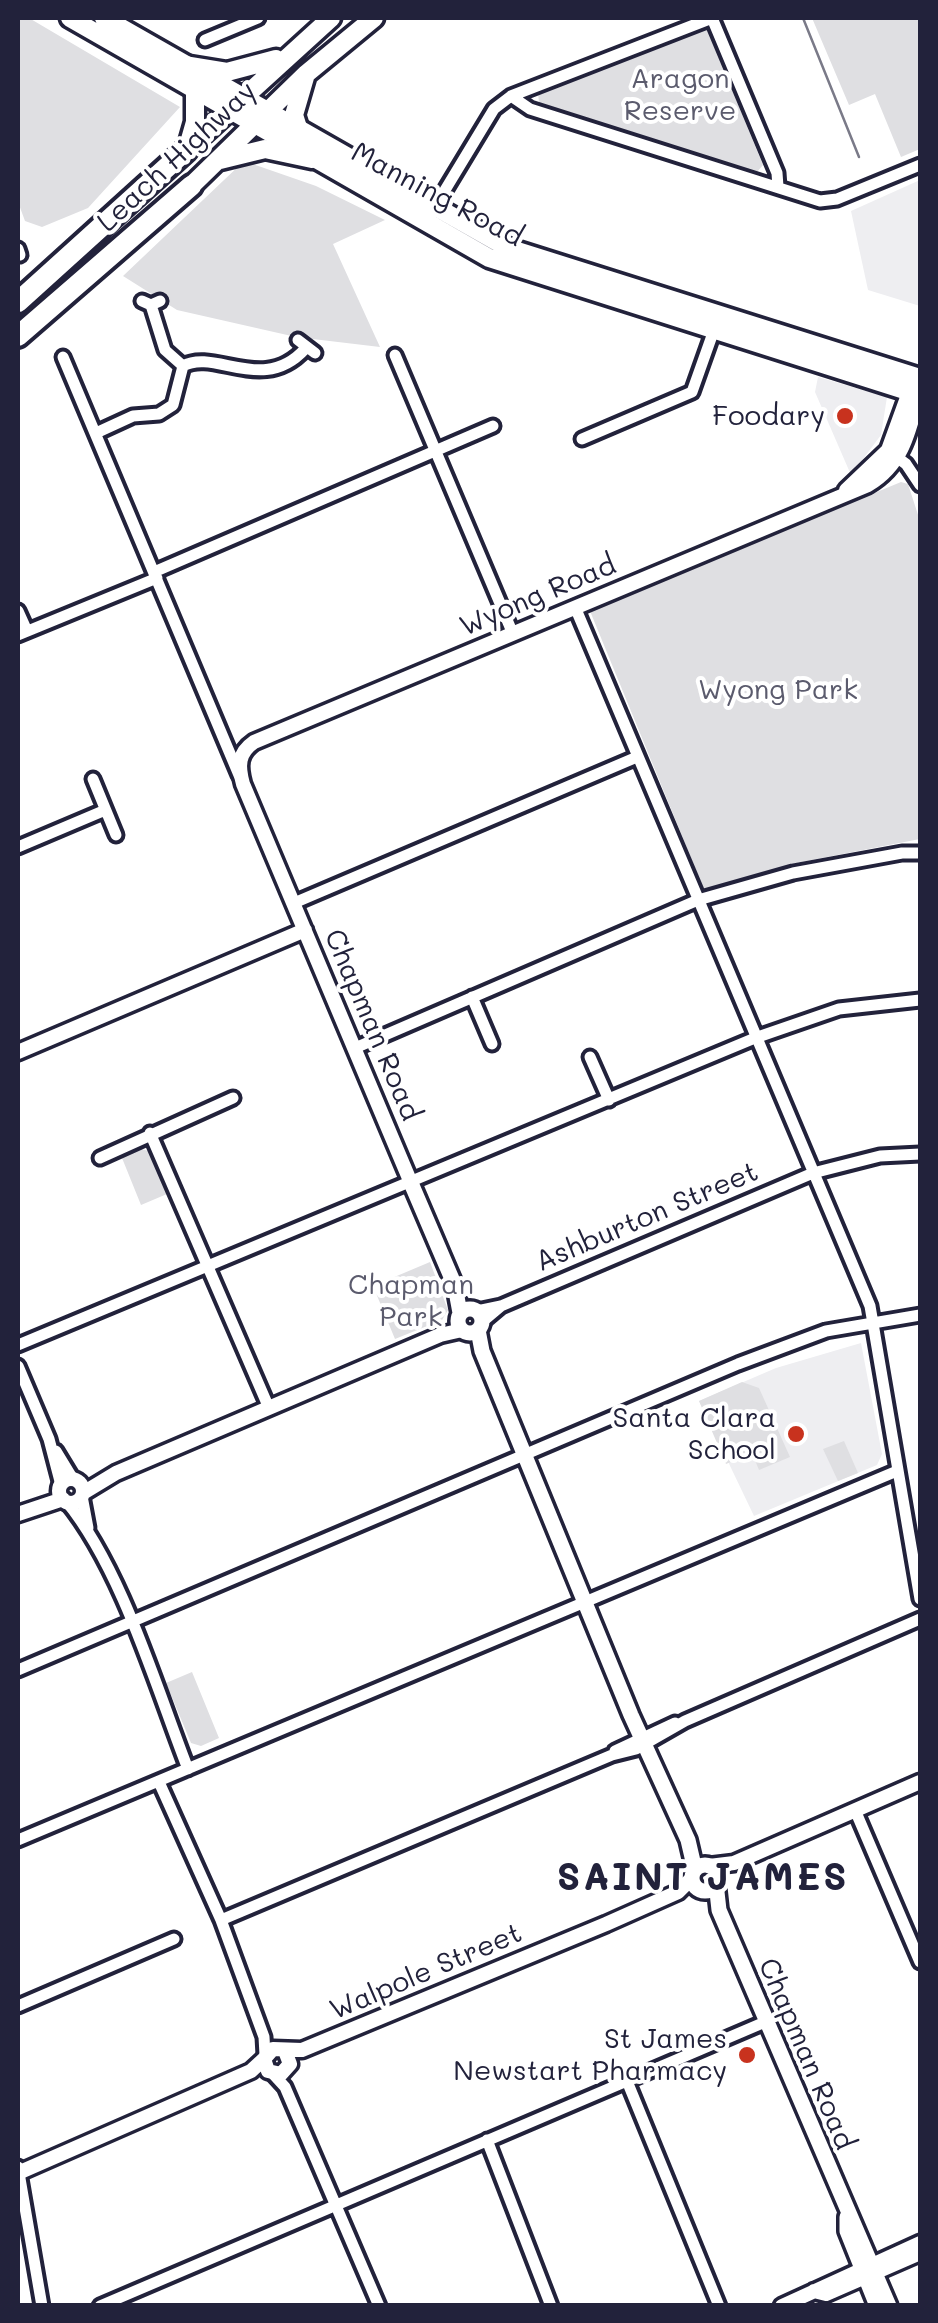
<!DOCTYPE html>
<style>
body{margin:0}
#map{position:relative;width:938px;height:2323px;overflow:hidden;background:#fff;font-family:Mali,sans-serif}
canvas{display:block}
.frame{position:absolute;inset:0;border:20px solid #22223b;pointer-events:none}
</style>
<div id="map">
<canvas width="938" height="2323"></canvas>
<div class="frame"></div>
</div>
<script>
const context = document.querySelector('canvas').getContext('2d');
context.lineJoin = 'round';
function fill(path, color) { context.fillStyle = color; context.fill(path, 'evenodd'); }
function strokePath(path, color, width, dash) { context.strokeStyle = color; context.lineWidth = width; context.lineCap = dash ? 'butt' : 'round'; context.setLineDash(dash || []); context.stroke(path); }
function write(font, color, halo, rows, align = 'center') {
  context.font = font + ' Mali,sans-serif'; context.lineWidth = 8; context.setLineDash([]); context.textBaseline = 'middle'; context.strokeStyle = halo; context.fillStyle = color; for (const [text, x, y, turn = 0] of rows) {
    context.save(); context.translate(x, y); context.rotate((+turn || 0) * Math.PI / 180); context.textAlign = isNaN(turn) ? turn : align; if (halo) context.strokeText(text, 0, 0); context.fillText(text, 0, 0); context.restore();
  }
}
fill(new Path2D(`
 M920,180V306L868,290L851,211Z
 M818,377L887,397L881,435L851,475L815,392Z
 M861,1343L882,1454L877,1465L754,1516L699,1401L776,1368Z`), '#eeeef1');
fill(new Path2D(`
 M18,18H29L180,107L88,208L42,227L25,221L18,202Z
 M812,18H920V149L901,157L875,94L849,105Z
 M707,29L763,165L757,172L539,103L538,92Z
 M244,161L316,186L385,220L333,244L380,347L296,337L177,310L123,276Z
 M901,482L908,484L920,521V839L791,864L705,892L590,611Z
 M141,1149L149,1151L167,1194L141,1205L122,1158Z
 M430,1262L448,1310L442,1320L395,1339L373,1286Z
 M742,1382L759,1388L790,1457L759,1470L752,1453L726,1464L699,1401Z
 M844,1441L858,1473L838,1481L823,1449Z
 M192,1672L219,1738L201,1746L191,1743L166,1683Z`), '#dfdfe2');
strokePath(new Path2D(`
 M803,18L859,157`), '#7a7a88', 2.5);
const minor = new Path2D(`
 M712,18L777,173L778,187
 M205,40L258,18
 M511,96L530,109L820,201L837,199L920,165
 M433,210L494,109L511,96L712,18
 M18,249L20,255
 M142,301L151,305L160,301
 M151,305L165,350L183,366
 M298,340L315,353
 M395,355L513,634
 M63,357L239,775
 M183,366C215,348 263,395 305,349
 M96,433L133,416L159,414L173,405L183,366
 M582,439L692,392L714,330
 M890,452L906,464L920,485
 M154,572L493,426
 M575,607L870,1306L920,1599
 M18,611L27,631
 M18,635L157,578
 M93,779L116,835
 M18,847L103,811
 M294,903L637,757
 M472,997L492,1044
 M355,1048L698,900L793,873L902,853H920
 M590,1057L609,1100
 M150,1133L269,1408
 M100,1158L233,1098
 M477,1311L501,1306L813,1173L880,1156L920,1154
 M482,1322L501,1306
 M18,1345L755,1038L839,1009L920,1000
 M18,1366L49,1439L61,1485
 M56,1451L73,1479
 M82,1496L88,1528
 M66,1501C122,1569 156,1687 188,1769
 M18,1670L738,1364L826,1331L920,1315
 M615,1751L675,1723
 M159,1782L221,1920L264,2037L265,2055
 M855,1810L920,1962
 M18,1840L897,1471
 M221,1920L612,1755L636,1749L685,1721L920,1619
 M18,2006L174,1939
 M274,2075L285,2087L379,2306
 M627,2081L719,2306
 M487,2140L551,2306
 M18,2167L42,2306
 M100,2306L765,2022`);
const tertiary = new Path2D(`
 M846,490L888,450L912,384
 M18,1052L305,930
 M411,1183L243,784C238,766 238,753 254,742L868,485C904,464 910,428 920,390
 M59 1491a12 12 0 1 1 24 0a12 12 0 1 1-24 0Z
 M83,1493L116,1473L440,1335L462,1330
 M18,1514L63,1499
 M709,1866L734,1863L920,1782
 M285,2051L290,2064L281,2074L268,2071L264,2059L273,2049L302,2050L606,1924L678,1892L692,1878
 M18,2173L251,2071L264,2059
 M814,2291L826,2294L920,2253
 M782,2306L920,2243`);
const secondary = new Path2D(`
 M411,1183L455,1286L460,1313
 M458 1321a12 12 0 1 1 24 0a12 12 0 1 1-24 0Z
 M478,1330L482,1351L631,1715L688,1840L695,1870
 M692 1878a13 13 0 1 1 26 0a13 13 0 1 1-26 0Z
 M716,1883L719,1910L889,2306
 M847,2217V2231L877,2306`);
const primary = new Path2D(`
 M70,18L489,258L920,395
 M104,18L508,248L920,378`);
const trunk = new Path2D(`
 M184,65L227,72L276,59
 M299,131L294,115L306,74
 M186,150L331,18
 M187,150L195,122V91
 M220,160L265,149L312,159
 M191,186L306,74L374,18`);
const motorway = new Path2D(`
 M18,302L186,150
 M18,336L191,186`);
strokePath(minor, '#22223b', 19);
strokePath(tertiary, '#22223b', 21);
strokePath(secondary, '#22223b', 22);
strokePath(primary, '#22223b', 25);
strokePath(trunk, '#22223b', 25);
strokePath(motorway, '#22223b', 28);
strokePath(minor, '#fff', 11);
strokePath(tertiary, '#fff', 14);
strokePath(secondary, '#fff', 15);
strokePath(primary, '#fff', 18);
strokePath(trunk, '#fff', 18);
strokePath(motorway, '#fff', 20);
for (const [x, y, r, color] of [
 [845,416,10,"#c8321e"],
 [796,1434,10,"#c8321e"],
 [747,2055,10,"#c8321e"]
]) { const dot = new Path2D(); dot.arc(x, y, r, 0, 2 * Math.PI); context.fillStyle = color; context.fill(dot); strokePath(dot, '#fff', 4); }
write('28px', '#5b5b6d', '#fff', [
 ["Aragon",680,79],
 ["Reserve",680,111],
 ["Wyong Park",778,690],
 ["Chapman",411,1285],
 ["Park",411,1317]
]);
write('28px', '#22223b', '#fff', [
 ["Leach Highway",177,157,-43],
 ["Manning Road",437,195,28],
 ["Wyong Road",538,596,-23],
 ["Chapman Road",372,1025,67],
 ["Ashburton Street",647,1217,-23],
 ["Walpole Street",426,1972,-23],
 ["Chapman Road",806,2054,67]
]);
write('28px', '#22223b', '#fff', [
 ["Foodary",825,416],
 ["Santa Clara",776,1418],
 ["School",776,1450],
 ["St James",727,2039],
 ["Newstart Pharmacy",727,2071]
], 'right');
context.letterSpacing = '2.5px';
write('bold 38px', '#22223b', '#fff', [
 ["SAINT JAMES",703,1878]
]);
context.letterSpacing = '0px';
</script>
